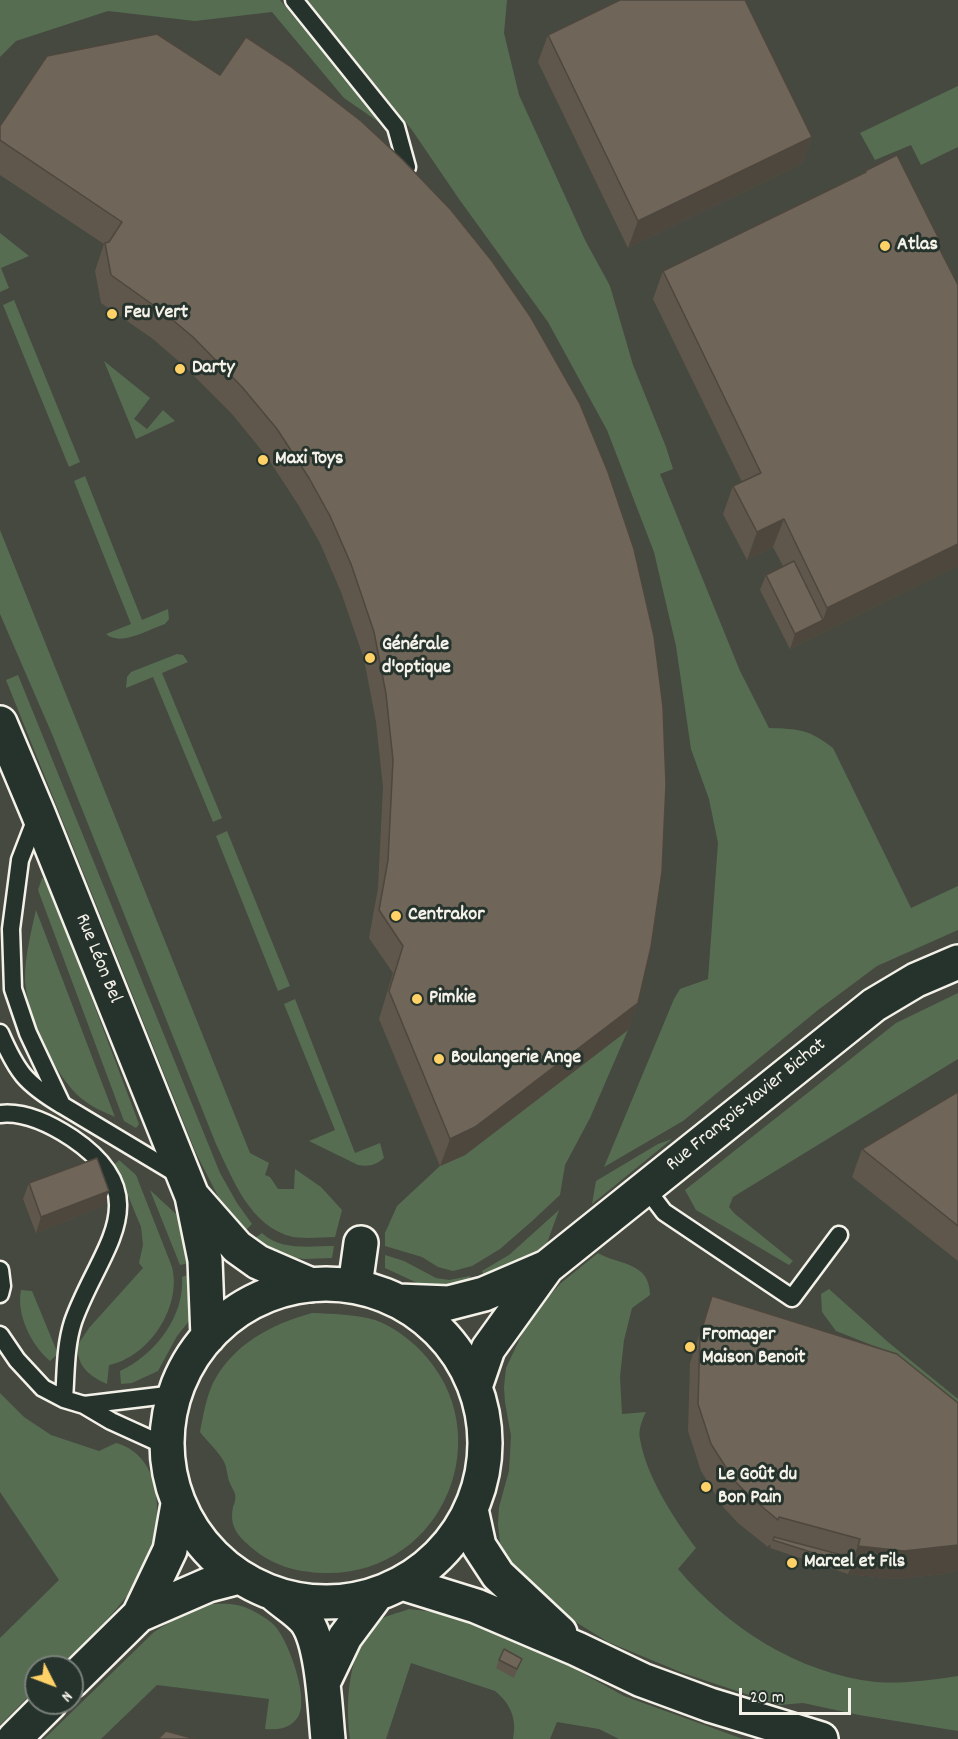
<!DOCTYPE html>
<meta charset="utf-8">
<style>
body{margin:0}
#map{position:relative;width:958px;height:1739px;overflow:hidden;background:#353d36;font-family:Dekko,sans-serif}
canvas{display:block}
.north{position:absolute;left:24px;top:1655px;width:60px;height:60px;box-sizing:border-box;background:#26332d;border:2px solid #787f78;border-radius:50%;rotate:132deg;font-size:16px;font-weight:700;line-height:24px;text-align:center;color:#f4f1e8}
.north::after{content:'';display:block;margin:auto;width:21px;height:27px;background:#ffd166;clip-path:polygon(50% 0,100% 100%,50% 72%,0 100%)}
.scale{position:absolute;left:739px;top:1688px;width:112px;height:27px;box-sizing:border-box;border:3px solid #f4f1e8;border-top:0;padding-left:8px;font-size:18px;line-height:21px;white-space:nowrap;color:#f4f1e8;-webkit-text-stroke:4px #26332d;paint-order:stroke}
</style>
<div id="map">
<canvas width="958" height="1739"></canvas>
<div class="north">N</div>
<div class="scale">20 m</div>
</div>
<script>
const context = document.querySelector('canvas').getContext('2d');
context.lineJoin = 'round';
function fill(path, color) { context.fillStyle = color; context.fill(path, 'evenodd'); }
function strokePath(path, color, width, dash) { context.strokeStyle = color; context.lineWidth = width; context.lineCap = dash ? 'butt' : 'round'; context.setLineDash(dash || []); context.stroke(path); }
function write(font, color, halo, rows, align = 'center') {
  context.font = font + ' Dekko,sans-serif'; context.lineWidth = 6; context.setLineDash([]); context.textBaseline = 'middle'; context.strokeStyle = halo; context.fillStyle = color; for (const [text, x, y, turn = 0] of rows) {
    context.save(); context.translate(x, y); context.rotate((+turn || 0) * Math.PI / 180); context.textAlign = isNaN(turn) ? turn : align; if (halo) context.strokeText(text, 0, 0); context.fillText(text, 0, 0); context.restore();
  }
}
fill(new Path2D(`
 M0,0H958V1739H0ZM36,1667H72V1703H36Z`), '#464940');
fill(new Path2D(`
 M0,0H280L383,125L344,98L272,12L195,21L108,11L16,41L0,57Z
 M307,0H507L504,33L519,95L585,240L610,286L633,365L666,447L673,469L660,474L740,671L769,728C798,729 809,729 833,748L911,908L958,886V930L877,966L818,1010L683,1121L604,1167L674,999L680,989L708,979L718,843L709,799L691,749L676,646L654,552L607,430L548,322L459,199L412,130Z
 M958,86V147L921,165L911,145L875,160L860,133Z
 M0,233L29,256L1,268L9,288L0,292Z
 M14,300L80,462L69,467L3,305Z
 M104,361L150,398L134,419L147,429L163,410L175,421L136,439Z
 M85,476L142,620L168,609L169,619L165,624C149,629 121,647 106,634L131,624L74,481Z
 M0,530L250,1153L269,1163L265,1175L270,1177L278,1189H294L295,1169L321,1187L342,1210L335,1237C322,1237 306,1239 293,1237C250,1227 233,1179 216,1144L52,734L0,614Z
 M177,654L183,655L188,662L162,673L222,818L213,822L153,677L126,688L127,677L131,672Z
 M18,675L220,1173L237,1203L252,1224L243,1233L226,1212L196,1153L6,680Z
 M227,831L290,986L278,991L216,836Z
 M42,878L47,880L139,1124L136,1128L124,1121L38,890Z
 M36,910L115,1117C104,1112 92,1107 82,1099C55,1077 26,1014 25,979C25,956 31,932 36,910Z
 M958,993V1059L733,1197L729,1207L735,1214L793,1261L789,1265L696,1210L685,1190L896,1023Z
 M295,999L355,1153L380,1143L384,1158C376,1165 369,1167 358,1165L309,1141L335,1130L284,1004Z
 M628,1030L590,1118L565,1165L560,1195L531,1222L500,1249L472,1266L453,1271L438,1267L422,1257L385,1246V1233L397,1206L440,1166L465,1155Z
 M672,1139L592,1204L596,1181L658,1144Z
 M119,1160L136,1175L172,1267C182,1307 149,1357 109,1365L107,1384C88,1375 78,1367 77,1346L89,1328L143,1268L139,1263L143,1245L141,1227L115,1164Z
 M150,1190L176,1214L194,1262L180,1265Z
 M559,1210L547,1243L526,1260L486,1284L482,1271L509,1255Z
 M262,1233C281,1251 310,1246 334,1246L332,1258L305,1259L287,1257L251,1241Z
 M598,1253C617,1265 650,1261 650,1295L632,1308L624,1340L620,1377L622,1414L646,1412C642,1420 638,1430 640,1439C646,1476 674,1519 696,1548L678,1569C728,1628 797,1673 876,1682C903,1684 931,1680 958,1676V1731L859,1715L803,1703L779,1705L683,1673L608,1642L566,1616L520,1579L500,1543L498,1524L499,1507L509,1471L511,1436L505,1402L504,1387L506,1368L530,1317L561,1283Z
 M385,1255L404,1261L436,1278L449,1280L470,1276L475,1289L424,1286L385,1268Z
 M193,1273L194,1315L177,1336L158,1371L132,1383L121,1384L120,1371C155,1355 185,1316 182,1277Z
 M829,1289L888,1342L958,1399V1413L879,1348L836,1331L822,1312L821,1294Z
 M21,1290L32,1291L58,1354L50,1361C31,1345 16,1314 21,1290Z
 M312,1313C333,1314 354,1314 375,1320C392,1326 407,1337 420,1350C503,1434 442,1577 323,1573C297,1572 273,1566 252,1548C238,1536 229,1527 233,1507C235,1502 236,1498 235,1494C233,1489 231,1486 229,1481C227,1475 227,1466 223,1460C217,1450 207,1441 200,1432C203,1416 206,1398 213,1383C233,1344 272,1324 312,1313Z
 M0,1393L24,1417L51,1435L99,1451L116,1443C135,1448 147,1462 153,1480C163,1514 153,1557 134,1586C114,1616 84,1642 59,1667H36V1689L0,1725V1638L59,1580L0,1492Z
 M208,1604C217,1604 228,1603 237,1605C248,1607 266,1617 274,1625C288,1639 310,1699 298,1717C290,1729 278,1730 265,1729L269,1699L157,1685L101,1739H44L154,1632L175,1619Z
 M409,1609L461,1615L509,1633L624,1696L743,1739H619L599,1729L557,1722L550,1739H513C517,1719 511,1704 495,1691L411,1663L386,1739H350C345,1703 348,1652 375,1623C382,1616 399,1613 409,1609Z`), '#566d52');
const lane = new Path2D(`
 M294,0L396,127L407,167
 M37,816L20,860L11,929L13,989L28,1033L62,1105L182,1177
 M0,1033C17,1072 25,1083 62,1105
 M0,1114C26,1111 52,1125 72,1138C161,1198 98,1250 73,1322C65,1347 66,1373 64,1399
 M645,1187L664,1212L792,1298L839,1235
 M0,1270L2,1286L0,1294
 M0,1335L17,1360L43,1388L64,1399L84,1405L111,1421L166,1446
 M84,1405L175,1394`);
const street = new Path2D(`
 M0,723L38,813L192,1196L205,1260L208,1337
 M193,1197L237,1247L258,1262L311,1285
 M167 1443a159 159 0 1 1 318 0a159 159 0 1 1-318 0Z
 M355,1286L361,1243
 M398,1301L449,1303L484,1294L547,1267L874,1005L916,980L958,962
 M475,1387L488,1349L547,1267
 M471,1509L479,1546L498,1575L560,1633
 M402,1583L476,1606L577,1649L642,1680L710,1705L821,1739
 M274,1594C284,1603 298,1611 306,1621C323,1644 325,1710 328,1739
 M139,1615L208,1585L239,1577
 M72,1681L139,1615L170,1550L178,1504
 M323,1683L345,1637L377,1594
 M14,1739L50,1703`);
strokePath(lane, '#f4f1e8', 21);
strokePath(street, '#f4f1e8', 38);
strokePath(lane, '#26332d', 16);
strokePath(street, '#26332d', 33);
fill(new Path2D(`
 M548,35L812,137L802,164L628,248L538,62Z
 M47,56L638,1003L628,1030L465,1155L440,1166L379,1019L393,973L369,938L378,888L383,787L376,722L364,659L341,592L320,543L299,506L267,457L232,414L183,365L153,339L101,303L95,271L104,244L0,175V126Z
 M865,171L941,243L939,247L958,285V566L790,649L760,590L766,575L783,566L773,547L747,560L723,514L733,486L742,482L653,299L663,271L864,173Z
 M958,1092V1261L852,1177L862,1149Z
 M29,1183L103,1206L36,1233L23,1199Z
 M712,1296L958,1403V1570L946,1574L894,1579L848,1574L770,1548L771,1545H769L768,1547L738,1523L724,1508L701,1471L688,1431L690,1363Z
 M522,1659L514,1678L496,1668L499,1660Z`), '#5f574c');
fill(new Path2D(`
 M812,137L802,164L628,248L638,221Z
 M784,519L773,547L747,560L757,532Z
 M958,544V566L790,649L795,634L823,620L827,608Z
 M638,1003L628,1030L465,1155L440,1166L450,1139Z
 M109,1191L103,1206L36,1233L41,1217Z
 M958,1545V1570L946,1574L894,1579L848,1574L858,1546Z`), '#4e473e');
const building = new Path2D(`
 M620,0H745L812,137L638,221L548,35Z
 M157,34L220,75L246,37L290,66L361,121L403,160L451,210L492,261L530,316L580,404L608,472L634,549L654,636L663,707L666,784L662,872L651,947L638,1003L475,1127L450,1139L389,991L403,946L379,910L388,860L393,760L386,694L374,632L351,564L330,516L309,478L277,429L242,387L193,337L163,312L111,275L105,243L109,242L122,222L0,140V126L47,56Z
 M897,155L941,243L937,244L958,285V544L827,608L784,519L757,532L733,486L761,473L663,271L866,172L865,171Z
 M794,561L823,620L795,634L766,575Z
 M958,1092V1226L862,1149Z
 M97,1158L109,1191L41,1217L29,1183Z
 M712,1296L897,1354L958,1403V1545L904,1551L858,1546L860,1539L779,1517L778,1520L748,1495L734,1480L711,1444L698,1404L700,1335Z
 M774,1537L853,1558L851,1565L773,1540Z
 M504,1649L522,1659L517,1669L499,1660Z
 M166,1731L195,1739H158Z`);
fill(building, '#6f6558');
strokePath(building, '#4e473e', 1.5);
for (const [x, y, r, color] of [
 [885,246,6,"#ffd166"],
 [112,314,6,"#ffd166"],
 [180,369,6,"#ffd166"],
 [263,460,6,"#ffd166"],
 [370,658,6,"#ffd166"],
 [396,916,6,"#ffd166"],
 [417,999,6,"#ffd166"],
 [439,1059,6,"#ffd166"],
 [690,1347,6,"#ffd166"],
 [706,1487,6,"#ffd166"],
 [792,1563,6,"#ffd166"]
]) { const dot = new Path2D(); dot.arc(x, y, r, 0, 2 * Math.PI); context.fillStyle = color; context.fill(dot); strokePath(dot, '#26332d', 2); }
write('bold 20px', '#f4f1e8', '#26332d', [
 ["Atlas",897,246],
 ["Feu Vert",124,314],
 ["Darty",192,369],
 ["Maxi Toys",275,460],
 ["Générale",382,646],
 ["d'optique",382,669],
 ["Centrakor",408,916],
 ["Pimkie",429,999],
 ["Boulangerie Ange",451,1059],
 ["Fromager",702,1336],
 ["Maison Benoit",702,1359],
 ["Le Goût du",718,1476],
 ["Bon Pain",718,1499],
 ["Marcel et Fils",804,1563]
], 'left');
write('20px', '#f4f1e8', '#26332d', [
 ["Rue Léon Bel",97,959,68],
 ["Rue François-Xavier Bichat",747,1106,-39]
]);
</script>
